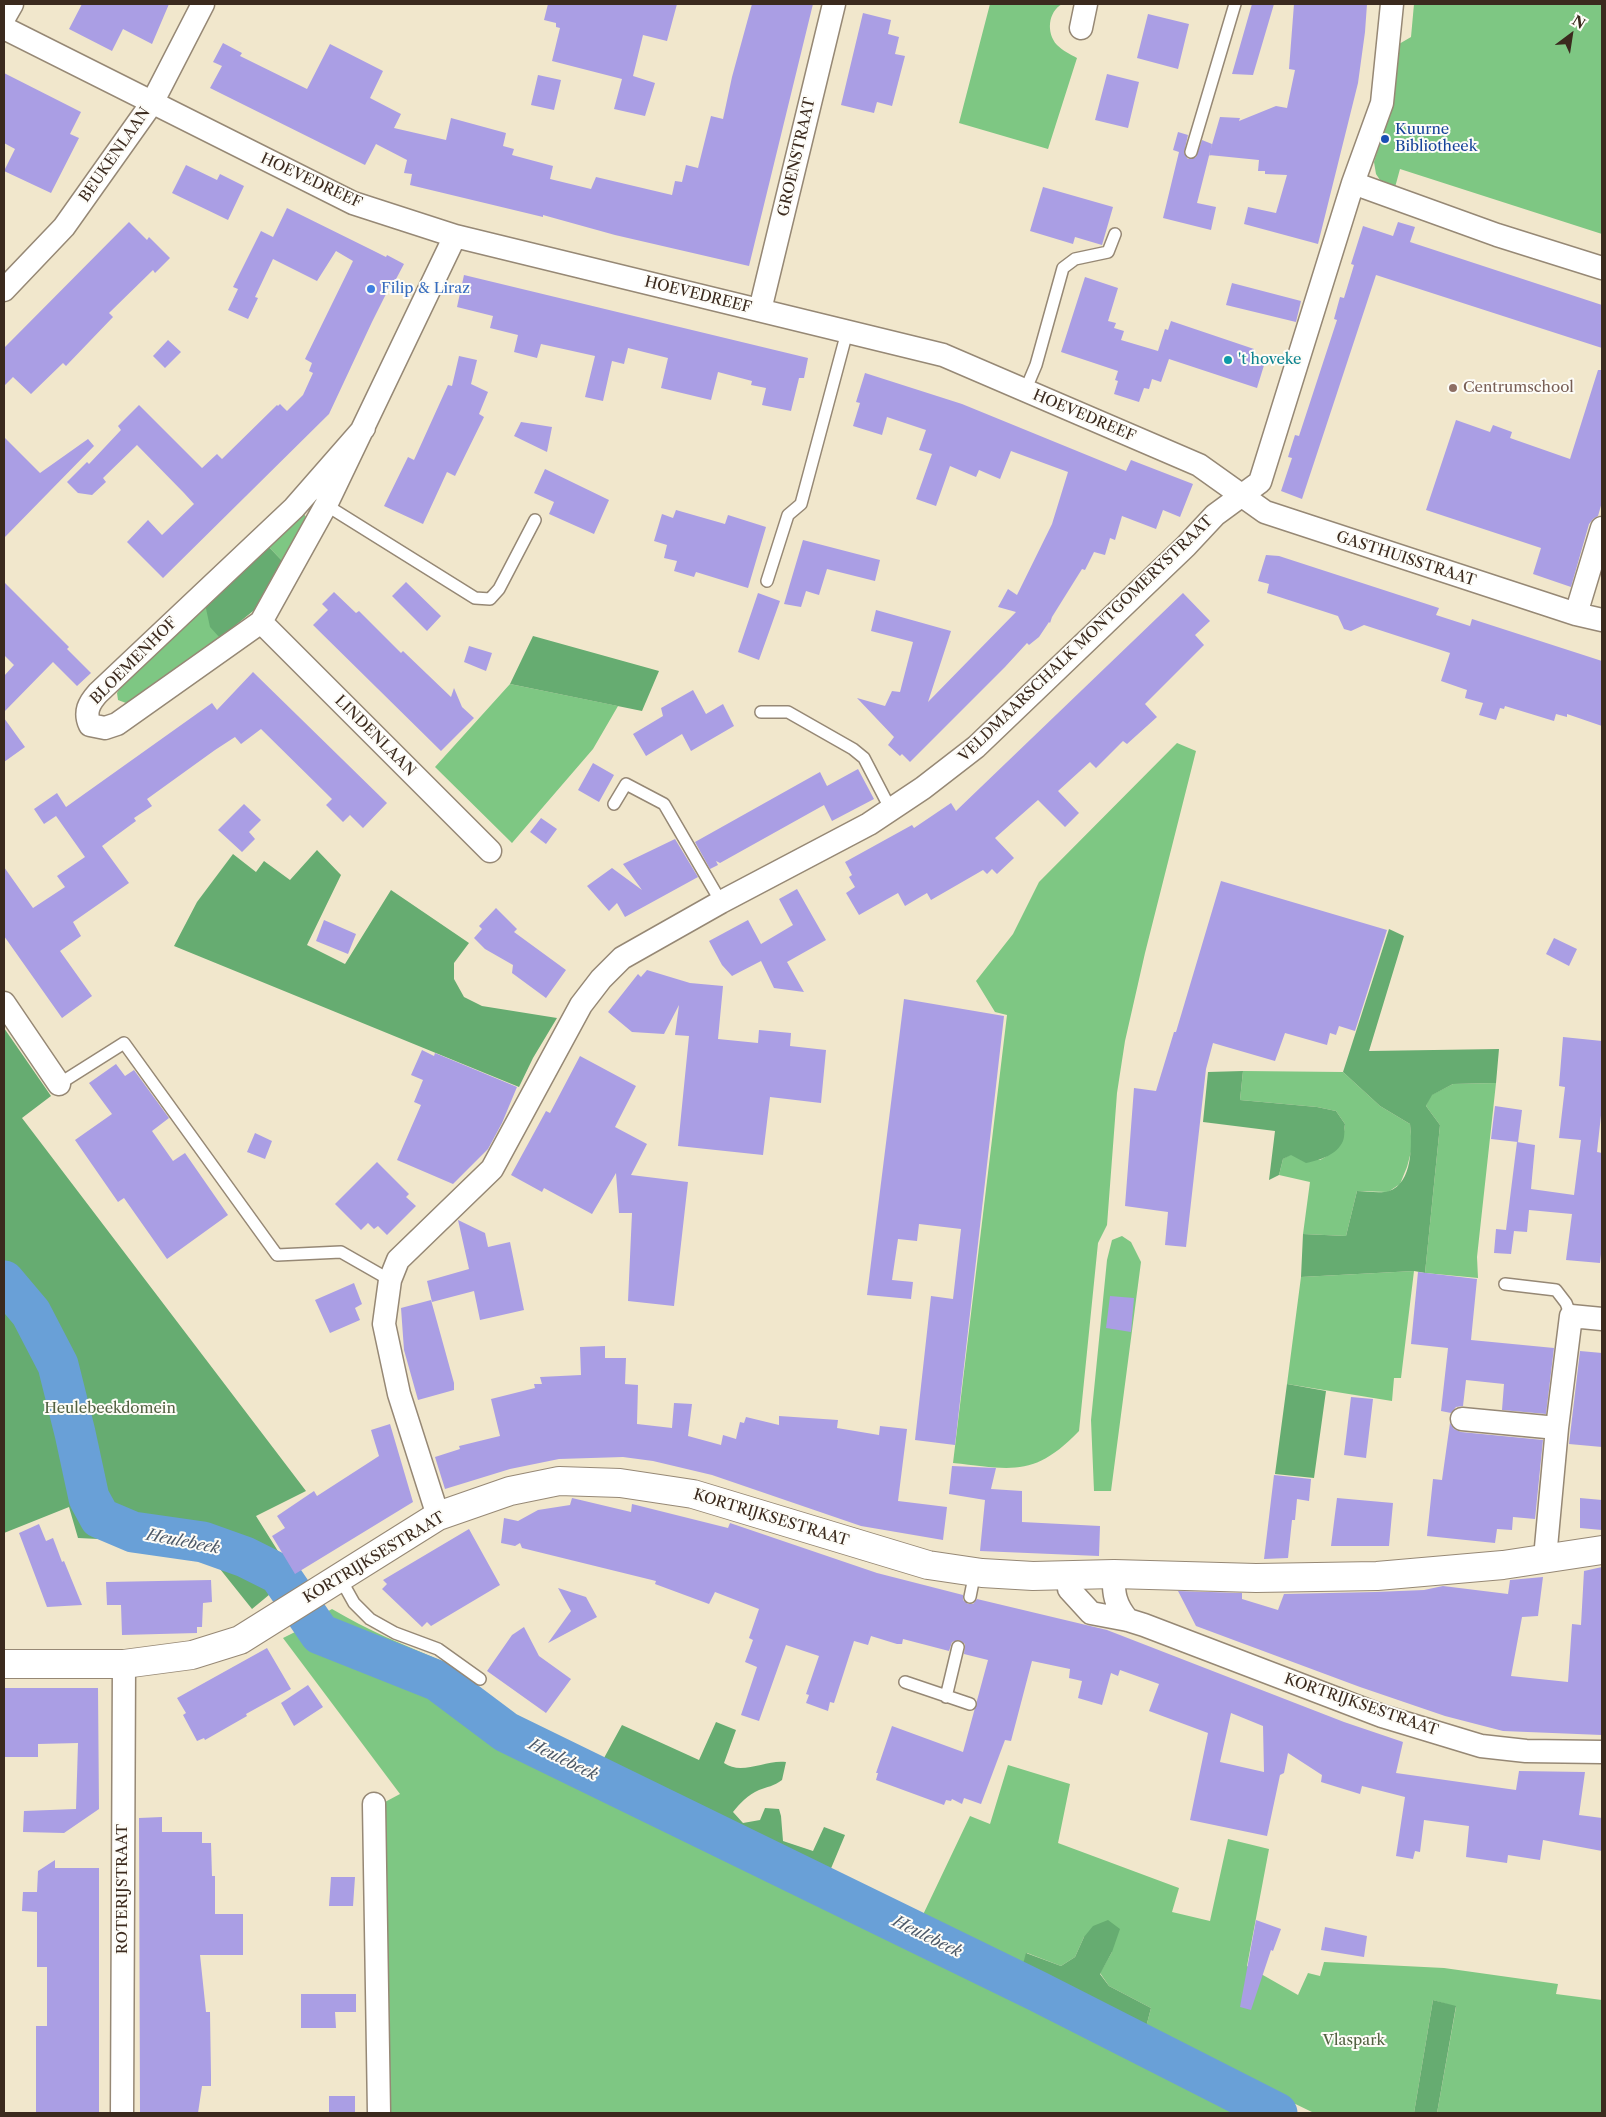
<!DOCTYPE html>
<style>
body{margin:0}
#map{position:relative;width:1606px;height:2117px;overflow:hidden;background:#f1e7cc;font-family:"Libre Caslon Text",serif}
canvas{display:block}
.frame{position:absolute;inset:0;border:5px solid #3b2a1e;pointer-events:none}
.north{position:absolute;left:1546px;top:10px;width:50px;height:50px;-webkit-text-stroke:4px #fdfcf7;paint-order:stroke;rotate:31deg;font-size:14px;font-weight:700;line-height:20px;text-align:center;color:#3b2a1e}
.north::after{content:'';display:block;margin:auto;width:18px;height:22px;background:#3b2a1e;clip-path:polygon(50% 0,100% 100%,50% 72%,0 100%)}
</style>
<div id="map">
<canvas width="1606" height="2117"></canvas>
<div class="frame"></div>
<div class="north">N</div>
</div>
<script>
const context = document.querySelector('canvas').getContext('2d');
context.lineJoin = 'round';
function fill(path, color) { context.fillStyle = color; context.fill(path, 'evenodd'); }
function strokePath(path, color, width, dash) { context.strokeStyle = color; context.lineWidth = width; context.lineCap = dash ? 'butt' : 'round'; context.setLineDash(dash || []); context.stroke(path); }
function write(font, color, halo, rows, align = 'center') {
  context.font = font + ' "Libre Caslon Text",serif'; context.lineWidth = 4; context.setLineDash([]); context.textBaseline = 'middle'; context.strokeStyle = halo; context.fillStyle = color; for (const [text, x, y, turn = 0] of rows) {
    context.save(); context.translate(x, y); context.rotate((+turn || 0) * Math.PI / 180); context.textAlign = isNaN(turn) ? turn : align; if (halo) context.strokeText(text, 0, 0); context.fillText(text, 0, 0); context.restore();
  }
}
fill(new Path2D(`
 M990,4H1062C1048,12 1046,33 1057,45C1063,51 1070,54 1077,58L1048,149L959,123Z
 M1414,4H1602V234L1400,169L1394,191L1382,183L1376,174L1374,162L1387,119L1399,44L1411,37Z
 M304,514L308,520L287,566L267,545Z
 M205,604L220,638L132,701L126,703L118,700L117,693L122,684Z
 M510,684L618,706L593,749L512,843L435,767Z
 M1177,743L1196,751L1145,953L1125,1041L1117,1093L1107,1225L1098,1243L1079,1431C1034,1478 1011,1469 953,1463L1007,1015L995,1012L976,981L1013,934L1039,882Z
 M1243,1071L1343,1072L1380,1106L1410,1124L1412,1148L1407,1167L1400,1184L1388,1192L1357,1191L1346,1236L1303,1234L1310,1182L1279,1175L1283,1159L1291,1154L1320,1160C1338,1150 1343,1144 1345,1124L1336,1111L1317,1107L1240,1100Z
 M1496,1083L1477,1257L1478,1278L1425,1273L1440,1125L1426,1106L1431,1095L1453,1084Z
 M1122,1236L1131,1242L1141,1262L1111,1491H1094L1091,1420L1107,1260L1112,1240Z
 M1414,1271L1401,1378H1394L1392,1401L1287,1384L1301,1277Z
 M332,1609C367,1630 404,1645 442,1661L433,1673L396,1657L321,1615Z
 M297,1631L323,1646L428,1685L502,1745L646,1819L907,1941L1251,2113H390L385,1802L400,1794L283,1638Z
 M490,1700L535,1725L531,1736L485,1709Z
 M1008,1765L1070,1784L1058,1843L1179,1888L1172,1912L1210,1921L1228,1839L1269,1849L1247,1966L1298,1995L1308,1973L1320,1976L1324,1962L1444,1968L1558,1984L1556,1994L1602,2000V2113H1437L1456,2007L1433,2000L1414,2113H1314L1145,2031L1151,2008L1109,1986L1100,1973L1112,1952L1084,1937L1075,1957L1061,1966L1027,1953L1021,1971L920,1921L970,1816L990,1824Z`), '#7ec783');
fill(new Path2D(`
 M267,545L287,566L258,607L220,638L210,627L205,604Z
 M533,636L659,671L642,711L510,684Z
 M317,850L341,875L307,945L345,964L391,890L469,943L454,963V979L464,997L482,1006L557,1018L533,1058L519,1087L174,946L197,902L233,854L256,872L264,861L290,880Z
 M1389,929L1404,936L1369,1051L1499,1049L1496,1083L1453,1084L1432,1095L1426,1106L1440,1125L1425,1273L1414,1271L1301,1277L1303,1234L1346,1236L1357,1191C1366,1191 1380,1194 1389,1191C1413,1183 1412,1144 1410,1124L1380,1106L1343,1072Z
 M4,1028L51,1096L22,1118L306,1491L256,1516L293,1575L252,1609L200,1544L78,1538L69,1507L4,1533Z
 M1243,1071L1240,1100L1317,1107L1336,1111L1345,1124C1344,1129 1345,1136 1343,1141C1337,1155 1320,1160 1306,1163L1291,1155L1283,1159L1279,1175L1269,1180L1275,1131L1203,1122L1208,1072Z
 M1287,1384L1326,1391L1314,1478L1275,1474Z
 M442,1661L458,1672L490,1700L485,1709L433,1673Z
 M716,1722L736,1730L724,1763C742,1776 766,1759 786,1762L782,1780C774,1786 767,1787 759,1790C748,1795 740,1803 733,1812L743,1823L760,1820L765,1808L779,1809L781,1816L783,1841L813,1851L824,1827L845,1835L827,1878L710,1825L531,1736L535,1725L604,1758L622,1725L699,1760Z
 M1108,1920L1120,1929L1112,1952L1100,1974L1109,1986L1151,2008L1145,2031L1021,1971L1026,1953L1061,1966L1075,1957L1084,1937L1093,1926Z
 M1433,2000L1456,2006L1437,2113H1414Z`), '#66ac71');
strokePath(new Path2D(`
 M4,1281L31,1313L58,1365L75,1433L89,1498L100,1518L133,1532L203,1542L245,1557L279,1574L320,1634L438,1681L506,1732L1037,1991L1277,2113`), '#69a0d7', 41);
fill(new Path2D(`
 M82,4H169L152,44L123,29L112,51L69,29Z
 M548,4H677L667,41L643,35L633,76L655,83L645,116L614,109L622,79L552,61L560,28L556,27V23L544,20Z
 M752,4H813L749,266L615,235L543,215V217L410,185L412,174L404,173L407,160L376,144L365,165L210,88L222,66L213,62L223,43L242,53L240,56L307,89L330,44L383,71L370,98L401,114L394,128L446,140L451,118L506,133L503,146L514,149L512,155L553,166L550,179L591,189L596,177L672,195L675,181L682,182L686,165L698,168L711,116L723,119L732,77Z
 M1252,4H1274L1253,75L1232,74Z
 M1294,4H1367L1365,32L1358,83L1318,244L1244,224L1248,207L1276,213L1287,175L1265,174V171H1258L1259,160L1209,155L1220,117L1240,118L1239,121L1276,106L1287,108L1295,70L1289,69Z
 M863,13L891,20L888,34L899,37L895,54L905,56L892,106L877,102L874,113L841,105Z
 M1148,14L1189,24L1178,69L1137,58Z
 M4,73L81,112L70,134L79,138L51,193L4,171L15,149L4,143Z
 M1107,74L1139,82L1128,128L1095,120Z
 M538,75L561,80L554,110L531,105Z
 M1178,132L1188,135L1184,153L1188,159L1196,157L1202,140L1212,144L1197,203L1216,207L1211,230L1163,218L1179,152L1173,150Z
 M186,165L217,180L220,174L244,186L228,220L172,193Z
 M1043,187L1113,207L1102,245L1075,237L1073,244L1030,231Z
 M287,208L372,250L386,257L387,255L404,264L395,281L393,280L372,322L329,414L163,578L127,542L148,520L162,535L194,504L184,493L137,445L103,478L106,482L92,495L78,493L67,482L87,462L89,464L121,430L118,426L139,405L202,468L217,454L222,459L277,405L278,406L280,404L287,411L303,395L313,373L309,371L312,363L305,359L353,261L336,251L317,281L273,259L255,297L258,298L248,319L228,310L238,289L233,287L261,231L273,237Z
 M129,222L147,240L149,237L170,258L155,273L153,270L109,313L113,317L66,366L63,363L31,394L13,377L4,386V348Z
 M1398,222L1415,227L1410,242L1602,305V348L1376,275L1302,499L1281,491L1292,458L1288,457L1295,435L1299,436L1337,320L1334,319L1340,297L1344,298L1354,265L1351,264L1363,226L1393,236Z
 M464,275L808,358L804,378H799L791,411L762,405L766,388L751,385L752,381L718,372L711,400L661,388L668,358L628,348L624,364L612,361L603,401L585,397L595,356L541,344L537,358L514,352L518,335L490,328L493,316L457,307Z
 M1085,277L1118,288L1108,321L1116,323L1114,328L1124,331L1121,340L1158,351L1165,329L1168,330L1171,321L1254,349L1251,358L1265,362L1257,388L1169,359L1161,382L1152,379L1149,389L1144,388L1139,402L1114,394L1118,381L1115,380L1118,371L1061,352Z
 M1232,283L1301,301L1296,322L1226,305Z
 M168,340L181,352L165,368L153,356Z
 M459,356L477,360L471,384L488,392L479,414L484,417L455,476L447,472L423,524L384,506L408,457L414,460L448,385L452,386Z
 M1598,370H1602V502L1598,516L1593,519L1589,524L1571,587L1533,574L1541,548L1426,510L1456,420L1490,432L1493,425L1512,432L1510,438L1570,459Z
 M865,373L962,404L1126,471L1131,460L1193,484L1180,517L1163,510L1156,529L1122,516L1115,540L1110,538L1105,555L1094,552L1085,570L1082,569L1052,617L1050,623L1049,622L1039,637L1029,645L1027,643L1005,667L910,762L902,754L900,756L888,745L894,737L857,698L885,706L892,691L900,692L913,642L871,631L876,610L951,631L928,702L1016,612L998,607L1008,589L1017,595L1052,524L1068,472L1011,451L1000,479L979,470L976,477L950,466L936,506L916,499L932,454L919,450L926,430L887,417L882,435L853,426L860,403L856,402Z
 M521,422L552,427L547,452L514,436Z
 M4,437L40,473L88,439L94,446L4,538Z
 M545,469L609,500L594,534L549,514L554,502L534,493Z
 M676,510L725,524L728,515L766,527L748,588L696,572L694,577L674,571L677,561L664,558L667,545L654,541L662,514L673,518Z
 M803,540L880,560L875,581L827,569L819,595L806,591L801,607L784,604Z
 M1266,555L1279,556L1439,608L1436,615L1470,626L1472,619L1602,661V726L1567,714V717L1556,714L1554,721L1505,706L1504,709L1500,708L1496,720L1479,715L1483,703L1465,698L1467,690L1441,681L1450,653L1364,625L1351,631L1344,629L1338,616L1267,593L1269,584L1258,581Z
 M4,582L69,647L67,649L91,673L77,686L53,662L4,712V676L14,665L4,655Z
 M406,582L441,616L427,631L392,596Z
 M334,592L356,613L359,611L401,653L403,651L451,697L454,688L462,707L474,718L441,751L313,625L328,610L322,604Z
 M758,593L780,601L759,660L738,652Z
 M1183,593L1210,621L1195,635L1204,645L1145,704L1157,717L1127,744L1123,741L1096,768L1090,762L1058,791L1079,813L1065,827L1038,800L995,838L1014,858L997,874L992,869L987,874L983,870L931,900L927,893L905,906L898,893L859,915L846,893L855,887L849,877L852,875L845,862L912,825L914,828L951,803L956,811Z
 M469,646L492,653L486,671L464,662Z
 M253,672L387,803L363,828L350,815L343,822L326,805L332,799L261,729L241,744L235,737L215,750L147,799L152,806L134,818L136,821L102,846L129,883L73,922L81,936L60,951L92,996L62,1018L4,936V867L33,908L65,887L57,876L85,857L56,816L44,824L34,809L57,793L66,807L212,703L217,710Z
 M693,690L706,714L723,704L734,726L691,751L682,734L646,756L633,734L663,716L661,708Z
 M4,718L25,747L4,762Z
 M593,763L614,775L599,802L578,790Z
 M858,769L874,799L832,821L824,805L720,863L716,861L718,865L710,869L695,842L820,772L827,786Z
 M244,804L261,820L249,832L255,839L242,852L218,830Z
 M541,818L557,829L546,844L530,832Z
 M675,839L698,877L625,917L617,903L609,911L587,886L612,868L642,890L623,864Z
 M1221,881L1387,930L1355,1031L1339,1026L1336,1035L1330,1033L1327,1045L1285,1033L1275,1061L1213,1043L1206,1069L1186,1247L1165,1245L1168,1212L1125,1206L1134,1088L1156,1091L1174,1032H1176Z
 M797,889L826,940L787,962L804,992L774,988L761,961L732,976L722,965L709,941L748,920L761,944L793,925L779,899Z
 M496,908L517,929L514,932L566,970L546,998L512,973L513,965L485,949L474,938L482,929L479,926Z
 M324,920L356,934L348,954L316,941Z
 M1554,938L1577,949L1569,966L1546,954Z
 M647,970L690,983L723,986L718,1039L758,1043L759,1030L791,1033L790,1046L826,1050L821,1103L770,1097L763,1155L678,1146L689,1036L675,1035L679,1005L664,1034L632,1032L608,1012L638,974L641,977Z
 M904,999L1004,1016L955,1445L915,1440L931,1296L953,1299L961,1229L919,1224L917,1241L898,1239L892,1280L913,1282L911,1299L867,1295Z
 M1563,1037L1602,1041V1106L1597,1152L1602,1153V1245L1600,1263L1566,1260L1572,1214L1529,1210L1527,1232L1514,1231L1511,1254L1494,1253L1496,1229L1506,1230L1517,1142L1535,1145L1531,1189L1574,1195L1581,1140L1559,1138L1565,1087L1559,1086Z
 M422,1050L434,1056L435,1053L517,1087L502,1123L488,1149L453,1184L397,1160L421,1105L414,1102L423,1080L411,1075Z
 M580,1056L636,1086L615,1127L647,1144L631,1175L688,1182L674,1306L628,1301L632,1213H619L616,1173L592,1214L544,1188L542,1192L511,1175L546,1111L550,1113Z
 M116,1064L125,1076L134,1070L169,1118L152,1131L173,1161L185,1153L228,1215L167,1259L124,1198L118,1202L75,1140L112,1114L89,1083Z
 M1495,1106L1522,1110L1518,1142L1491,1139Z
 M255,1133L272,1141L265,1159L247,1152Z
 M377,1162L409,1194L406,1197L416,1206L387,1235L378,1226L374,1229L368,1223L361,1230L335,1204Z
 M458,1220L485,1233L488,1247L510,1242L524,1310L480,1320L474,1291L432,1302L427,1281L469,1269Z
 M1418,1272L1477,1279L1471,1340L1554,1348L1546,1414L1502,1410L1504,1384L1466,1380L1463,1406L1456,1407L1451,1413L1441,1411L1448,1348L1411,1344Z
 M354,1283L362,1304L355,1308L360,1320L330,1333L315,1300Z
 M1110,1296L1134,1298L1131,1332L1106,1328Z
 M431,1300L454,1383V1390L418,1400L404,1350L401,1308Z
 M605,1346V1358H626L625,1384L638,1385L637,1424L672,1428L674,1403L692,1404L688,1436L721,1445L723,1435L736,1439L740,1422L744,1423L746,1417L779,1425V1416L838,1420L837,1428L879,1435L880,1426L907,1429L898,1501L947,1507L943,1540L861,1526L712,1475L653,1461L623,1457L559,1459L510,1469L445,1489L435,1457L460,1449L459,1446L500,1436L491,1399L535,1388L534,1384H542L540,1377L581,1375L580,1347Z
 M1580,1351L1602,1353V1447L1569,1444Z
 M1351,1397L1373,1399L1366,1458L1344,1455Z
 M1450,1423L1454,1429L1461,1432L1543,1440L1535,1519L1513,1517L1512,1530L1497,1529L1495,1543L1427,1536L1433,1479L1442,1480Z
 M390,1424L413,1502L295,1574L272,1536L285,1528L277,1516L314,1491L317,1496L379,1456L371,1430Z
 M952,1466L996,1468L991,1489L1022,1491V1522L1100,1526L1099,1556L980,1551L985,1500L949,1494Z
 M1274,1475L1311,1479L1309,1501L1297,1499L1295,1520H1292L1288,1558L1264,1559Z
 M572,1498L631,1512L632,1504L728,1528L730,1523L877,1573L963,1595V1600L968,1604H973L977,1599L1107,1630L1344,1722L1403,1742L1396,1773L1516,1790L1519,1771L1585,1772L1579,1815L1602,1818V1851L1543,1840L1540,1860L1508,1855L1507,1863L1466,1857L1469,1826L1424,1820L1420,1852L1415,1851L1413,1859L1396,1856L1405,1797L1362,1786L1360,1794L1321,1782L1322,1775L1288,1753L1284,1773L1280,1775L1267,1836L1190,1820L1208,1733L1149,1711L1159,1684L1120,1670L1118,1676L1111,1673L1102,1705L1078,1698L1082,1681L1069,1678L1070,1669L1032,1661L1011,1741L1005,1740L981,1804L964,1798L962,1804L952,1799L951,1801L946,1800L944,1805L876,1780L878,1773H876L892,1726L963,1752L988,1660L964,1654L965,1644L959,1640L952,1642L949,1651L903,1639L902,1644H897L871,1636L868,1645L854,1641L834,1703L830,1702L828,1711L806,1703L809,1695L806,1694L819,1656L786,1645L759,1721L741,1715L757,1667L745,1662L753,1640L749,1638L759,1609L715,1592L709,1604L655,1584L656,1581L522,1548L520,1543L515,1546L501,1543L504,1518L518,1521L538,1510L570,1505ZM1231,1713L1263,1726L1264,1772L1220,1762Z
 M1337,1498L1393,1503L1389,1546H1331Z
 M1580,1498L1602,1500V1530L1580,1528Z
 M39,1524L46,1541L53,1538L62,1562L64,1561L82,1605L47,1607L19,1533Z
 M469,1529L500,1585L431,1626L427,1622L422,1627L382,1589L387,1584L383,1580Z
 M1602,1567V1735L1503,1731L1445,1716L1360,1687L1196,1626L1178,1591L1242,1593V1599L1278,1610L1284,1594L1375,1592L1424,1590L1443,1586L1508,1594L1510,1580L1543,1577L1538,1616L1522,1617L1511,1676L1568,1682L1572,1624L1581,1625L1584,1571Z
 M211,1580L212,1602L203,1603L202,1627H197V1633L122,1635L121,1605H107L106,1582Z
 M558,1588L586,1597L597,1617L548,1643L571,1611Z
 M524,1627L539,1656L571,1679L546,1713L487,1671L512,1635Z
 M267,1648L291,1689L246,1714L247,1716L205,1740L204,1738L197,1741L183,1715L186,1713L177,1698Z
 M308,1685L323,1707L294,1726L281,1703Z
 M4,1688H98L99,1809L64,1833L23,1832L24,1811L76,1809L78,1743L38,1744V1757H4Z
 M162,1817V1832H202V1843H211L212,1876H215V1914H243V1955H200L206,2012H210L211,2076V2086H202L198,2113H140L139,1818Z
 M55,1860V1868H99V2113H36V2026H47V1967H37V1912L22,1911L23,1892H37L38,1871Z
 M331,1877H355L353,1906H329Z
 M1256,1920L1281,1929L1273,1951L1271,1950L1251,2010L1240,2007Z
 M1325,1927L1367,1936L1364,1957L1321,1950Z
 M301,1994H356V2012H335L336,2028H301Z
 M329,2096H355V2113H329Z`), '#aa9ee4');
const service = new Path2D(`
 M1191,152L1235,4
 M1025,391L1036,365L1063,268L1075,259L1108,252L1115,234
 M326,505L475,598L490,599L499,589L535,520
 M767,581L788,515L801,504L847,332
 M761,712H788L853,749L864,758L891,810
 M614,804L626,784L664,804L721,902
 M59,1084L124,1043L277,1255L341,1252L390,1280
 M1505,1284L1556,1290L1566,1303L1571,1316
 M340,1578L354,1603L370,1619L395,1633L438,1649L480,1679
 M970,1597L975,1572
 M905,1682L970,1704
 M946,1697L958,1647`);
const minor = new Path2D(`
 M4,18L12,4
 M4,28L353,203L455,236L943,355L1199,465L1265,512L1576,614L1602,620
 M1081,28L1086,4
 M1353,183L1497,235L1602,268
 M4,290L64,227L152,103L203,4
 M760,310L834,4
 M364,428L294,508L98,693C89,703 84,712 90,725L105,728L117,724L261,622L326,505L455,236
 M1576,614L1602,528
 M261,622L490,851
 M4,1003L59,1084
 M1462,1419L1557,1428
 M438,1516L399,1394L384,1324L390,1280L398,1260L492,1169L581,1005L601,979L622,958L721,902L869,824L923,788L976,747L1186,546L1215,515L1260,482L1353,183L1382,103L1392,4
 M1545,1558L1557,1428L1571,1316L1602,1319
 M1114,1574C1113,1593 1115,1605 1128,1620
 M1070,1575L1069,1589L1091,1613L1128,1620L1144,1625L1382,1716L1481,1746L1526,1751L1602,1752
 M374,1804L379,2113
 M122,2113L124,1664`);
const tertiary = new Path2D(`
 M4,1664H124L192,1655L240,1640L438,1516L510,1491L559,1481L620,1483L693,1494L928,1565L982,1573L1033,1576L1114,1574L1256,1578L1377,1576L1503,1565L1602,1550`);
strokePath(service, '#968875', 14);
strokePath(minor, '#968875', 25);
strokePath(tertiary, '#968875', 30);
strokePath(service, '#fff', 11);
strokePath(minor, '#fff', 22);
strokePath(tertiary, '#fff', 28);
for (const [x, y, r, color] of [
 [1385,139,5,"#1a4fb4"],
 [371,289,5,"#3f7fe0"],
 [1228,360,5,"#0f9aa8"],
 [1453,388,5,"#8d6e63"]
]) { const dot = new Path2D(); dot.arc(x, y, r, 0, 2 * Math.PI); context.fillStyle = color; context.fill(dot); strokePath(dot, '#fdfcf7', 2); }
write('15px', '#164399', '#fdfcf7', [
 ["Kuurne",1395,130],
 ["Bibliotheek",1395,147]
], 'left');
write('15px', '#3b2a1e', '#fdfcf7', [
 ["BEUKENLAAN",115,155,-55],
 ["GROENSTRAAT",797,157,-77],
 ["HOEVEDREEF",311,181,25],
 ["HOEVEDREEF",698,295,14],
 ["HOEVEDREEF",1084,416,23],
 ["GASTHUISSTRAAT",1406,559,18],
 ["VELDMAARSCHALK MONTGOMERYSTRAAT",1086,639,-44],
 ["BLOEMENHOF",134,661,-45],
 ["LINDENLAAN",375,736,45],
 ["KORTRIJKSESTRAAT",771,1518,17],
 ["KORTRIJKSESTRAAT",374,1558,-31],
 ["KORTRIJKSESTRAAT",1361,1705,19],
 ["ROTERIJSTRAAT",123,1889,-90]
]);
write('15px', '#366cbe', '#fdfcf7', [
 ["Filip & Liraz",381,289]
], 'left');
write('15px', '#0d838f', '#fdfcf7', [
 ["'t hoveke",1238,360]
], 'left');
write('15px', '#785e54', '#fdfcf7', [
 ["Centrumschool",1463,388]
], 'left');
write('15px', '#526141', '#fdfcf7', [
 ["Heulebeekdomein",110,1409],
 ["Vlaspark",1354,2041]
]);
write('italic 16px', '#4d5968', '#fdfcf7', [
 ["Heulebeek",183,1542,11],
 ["Heulebeek",563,1760,26],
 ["Heulebeek",927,1937,26]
]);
</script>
